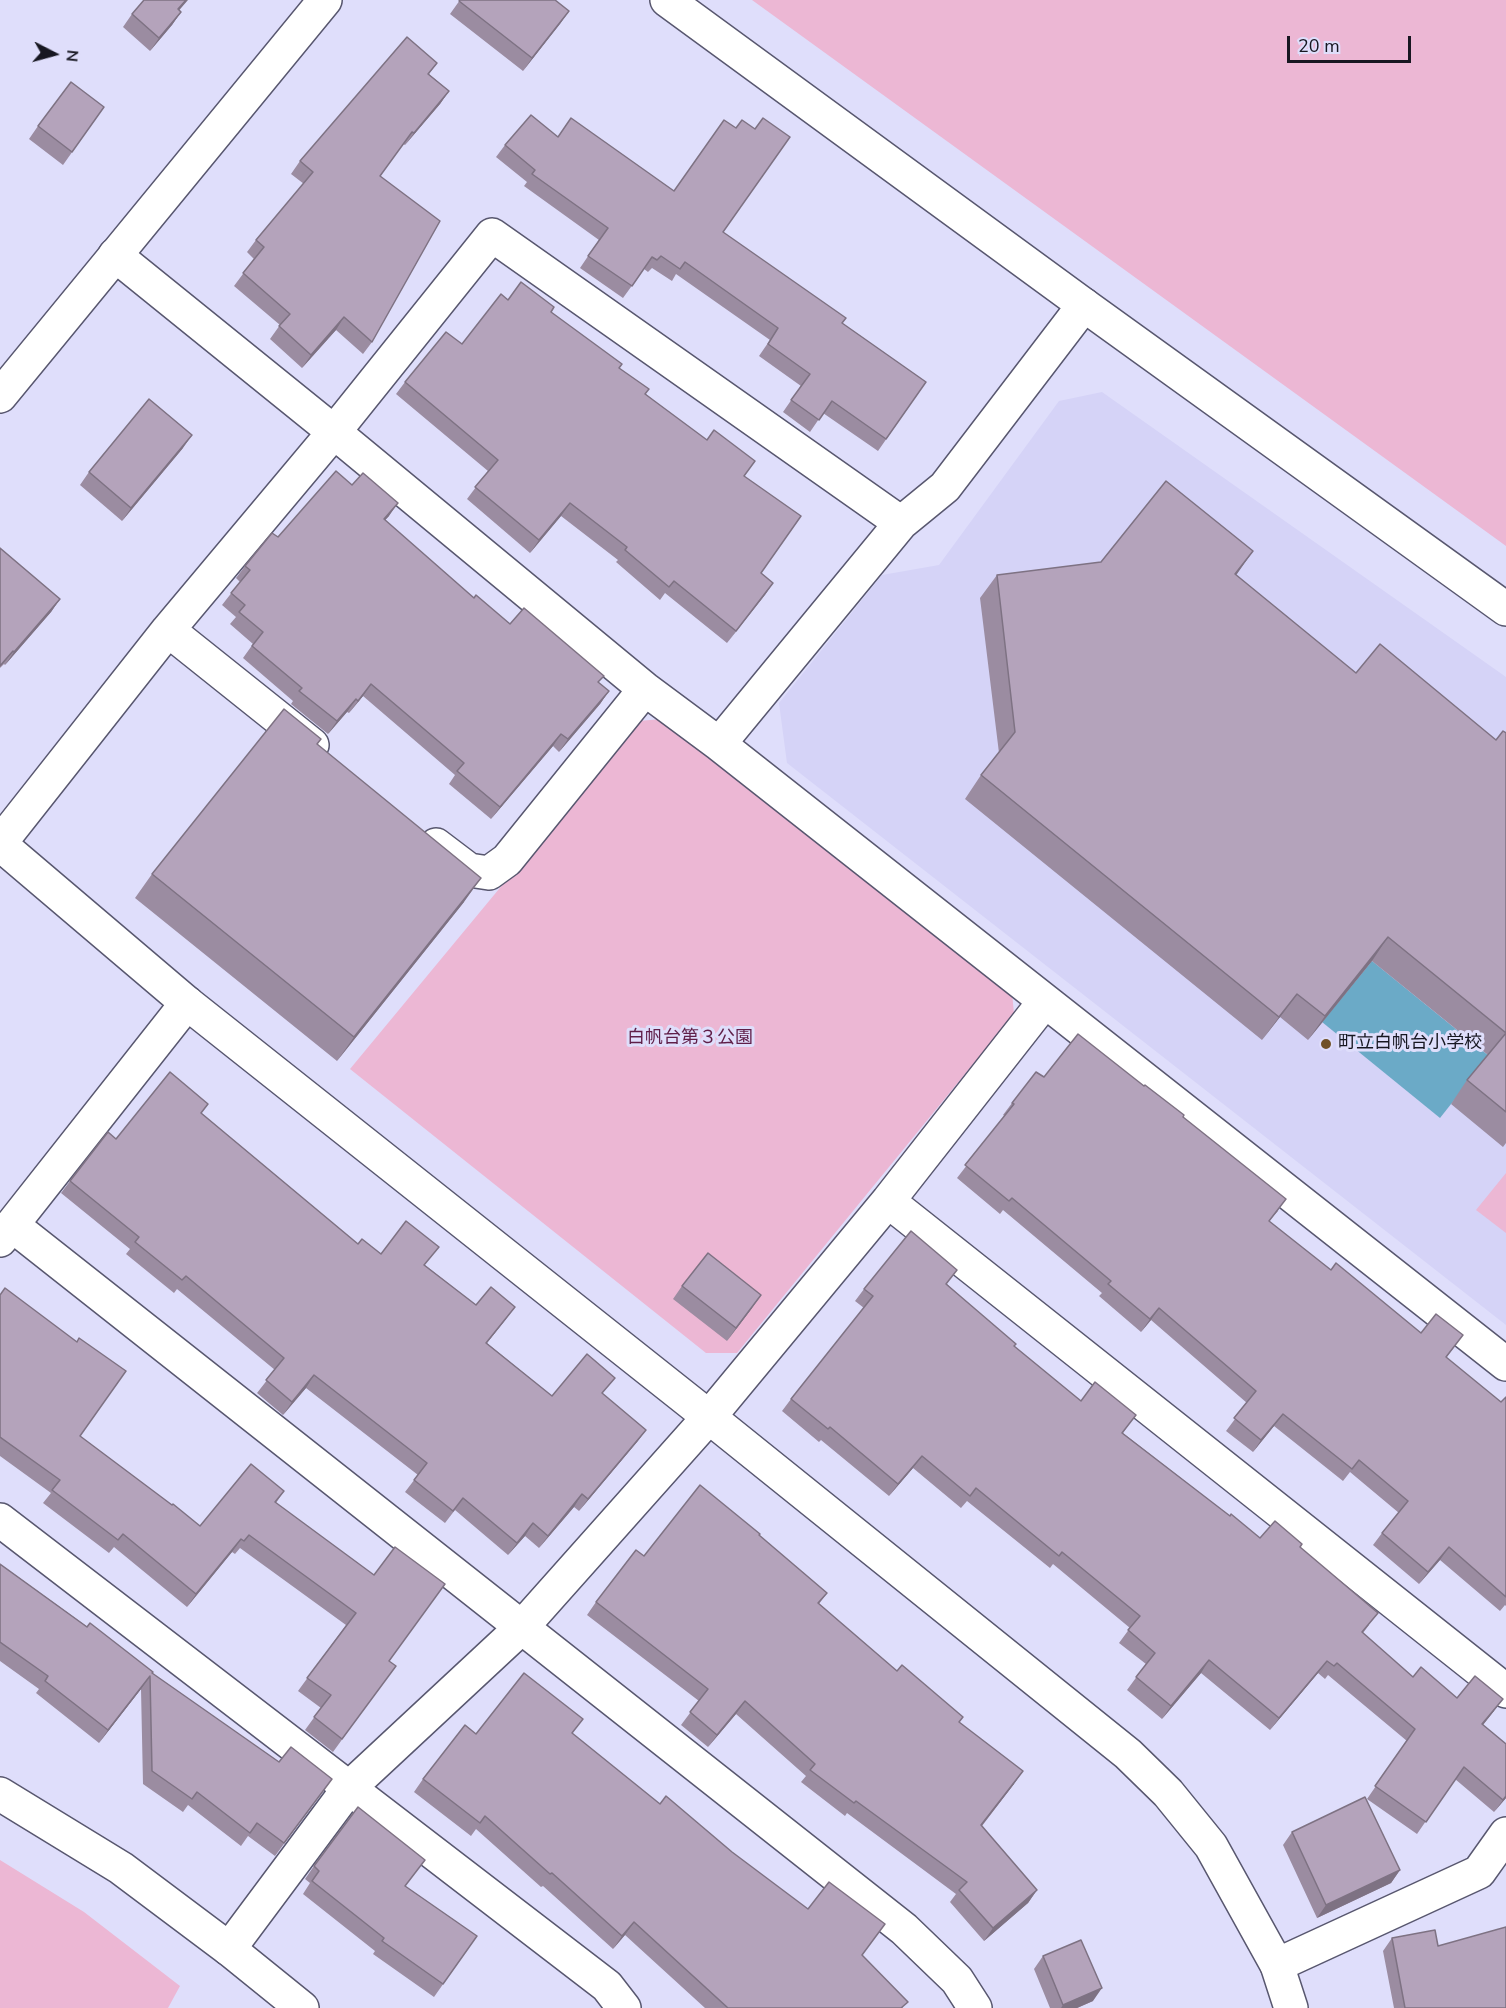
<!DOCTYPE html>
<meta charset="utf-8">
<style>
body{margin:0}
#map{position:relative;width:1506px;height:2008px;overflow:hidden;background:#dfdefb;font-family:"Nunito Sans",sans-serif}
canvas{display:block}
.north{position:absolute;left:24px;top:24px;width:60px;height:60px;-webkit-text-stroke:4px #dfdefb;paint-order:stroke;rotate:96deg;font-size:16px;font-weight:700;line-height:24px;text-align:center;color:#171721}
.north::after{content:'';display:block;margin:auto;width:21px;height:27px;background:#171721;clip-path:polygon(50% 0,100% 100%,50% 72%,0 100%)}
.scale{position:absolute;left:1287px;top:36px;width:124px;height:27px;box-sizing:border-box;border:3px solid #171721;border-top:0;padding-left:8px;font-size:18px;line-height:21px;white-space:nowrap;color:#171721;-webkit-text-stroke:4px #dfdefb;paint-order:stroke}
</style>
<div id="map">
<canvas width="1506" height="2008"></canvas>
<div class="north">N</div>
<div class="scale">20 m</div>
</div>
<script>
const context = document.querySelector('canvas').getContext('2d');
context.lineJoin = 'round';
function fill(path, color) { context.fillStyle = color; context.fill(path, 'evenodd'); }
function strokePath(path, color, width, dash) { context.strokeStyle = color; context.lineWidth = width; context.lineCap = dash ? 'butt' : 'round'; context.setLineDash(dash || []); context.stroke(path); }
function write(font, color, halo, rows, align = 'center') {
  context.font = font + ' "Nunito Sans","Noto Sans JP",sans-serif'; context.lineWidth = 6; context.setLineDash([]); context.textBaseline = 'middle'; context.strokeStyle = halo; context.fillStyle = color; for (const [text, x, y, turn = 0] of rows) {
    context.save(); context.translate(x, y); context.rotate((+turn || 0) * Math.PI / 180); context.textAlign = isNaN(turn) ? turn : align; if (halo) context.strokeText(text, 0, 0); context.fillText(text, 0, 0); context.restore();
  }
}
fill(new Path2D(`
 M1102,392L1506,677V1325L787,763L779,703L882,575L939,565L1059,401Z`), '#d5d3f7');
fill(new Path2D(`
 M752,0H1506V546Z
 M663,719L1012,992L1014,1014L737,1353H706L350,1069L638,721Z
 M1506,1173V1233L1476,1210Z
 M0,1860L84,1912L180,1986L168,2008H0Z`), '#ecb7d4');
fill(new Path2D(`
 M1372,961L1489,1056L1440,1118L1322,1022Z`), '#6baac7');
const minor = new Path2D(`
 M115,255L334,432L645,689L719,744L1506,1364
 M168,630L312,745
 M719,744L901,523L945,487L1084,305
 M0,843L168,630L334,432L492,235L901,523
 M436,845L469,870L489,873L507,860L645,689
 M888,1201L1506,1691
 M12,1225L904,1929L957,1980L975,2008
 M0,1240L187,1003
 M0,1520L607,1986L624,2008
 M229,1949L349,1788L522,1627L709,1417L888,1201L1045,1001
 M1277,1965L1479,1872L1506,1834`);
const tertiary = new Path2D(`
 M667,0L1084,305L1506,609
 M0,396L325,0
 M0,844L187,1003L709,1417L1128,1754L1168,1793L1211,1846L1277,1965L1291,2008
 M0,1794L121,1868L229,1949L302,2008`);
strokePath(minor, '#58576f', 36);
strokePath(tertiary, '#58576f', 36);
strokePath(minor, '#fff', 33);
strokePath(tertiary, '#fff', 33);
fill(new Path2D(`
 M460,0L569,11L523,71L450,14Z
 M179,10L181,12L172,25L150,51L123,27L132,14Z
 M437,63L429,74L449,91L440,104L405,145L403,144L380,176L372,342L363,354L336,330L302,368L270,339L280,325L234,286L254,259L247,252L256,240L304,184L291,174L300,161Z
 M104,107L63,165L29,139L38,126Z
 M558,137L723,232L842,323L926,382L878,451L823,413L810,432L783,412L801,386L759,356L770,340L676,274L672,281L652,268L648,272L644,269L623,298L580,268L599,240L524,186L527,182L496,157L505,145Z
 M551,312L619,368L646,394L745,476L761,573L773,583L727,643L665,593L660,600L616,562L618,560L561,516L530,553L467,499L488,471L396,394L405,382L462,344Z
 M183,448L122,521L80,485L89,472Z
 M352,485L389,516L385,520L474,598L510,624L599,683L609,691L600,704L559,752L553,746L491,819L449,784L455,775L363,696L349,713L347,712L328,734L291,704L293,701L243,658L253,644L230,624L236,617L222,605L240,582L236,578L245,566L278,537Z
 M0,548L60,599L51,612L5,665L4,664L0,668Z
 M997,575H1236L1356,673L1496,740L1506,733V1143L1503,1147L1451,1104L1467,1080L1488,1055L1372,961L1308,1040L1280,1017L1262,1040L965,799L981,775L999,753L980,598Z
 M317,745L464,902L337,1061L135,898L152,874Z
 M1044,1077L1183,1117L1278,1211L1269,1221L1331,1270L1421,1333L1463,1335L1446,1358L1501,1402L1506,1397V1606L1505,1605L1500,1611L1440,1560L1419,1584L1373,1545L1382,1533L1399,1513L1350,1472L1343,1481L1274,1426L1253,1452L1226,1431L1247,1403L1151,1320L1141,1332L1099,1296L1102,1293L1003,1210L1000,1214L957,1178L1005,1116L1003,1115L1012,1103Z
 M201,1113L358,1244L381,1254L425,1265L476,1305L506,1319L487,1343L552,1396L603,1394L646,1430L637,1442L579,1511L574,1507L539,1548L525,1536L508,1555L455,1510L445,1523L405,1492L418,1475L306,1388L283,1415L257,1393L275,1370L177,1289L174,1293L126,1254L130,1249L61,1193L70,1181L116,1139Z
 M947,1284L1014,1346L1081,1401L1127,1427L1123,1433L1230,1516L1260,1538L1300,1547L1369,1625L1363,1633L1413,1677L1457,1698L1494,1711L1483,1725L1506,1798L1494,1812L1455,1779L1417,1834L1367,1799L1407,1741L1328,1675L1325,1679L1318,1673L1270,1730L1201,1673L1162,1719L1127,1690L1146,1664L1119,1643L1130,1628L1053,1564L1050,1568L967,1501L961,1508L913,1468L889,1496L821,1440L819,1442L782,1411L791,1399L864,1308L855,1301L864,1289Z
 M682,1286L752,1308L727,1341L673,1299Z
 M0,1295L80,1436L200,1526L284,1491L276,1503L374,1575L389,1661L386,1679L333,1752L305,1730L321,1708L298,1691L346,1625L240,1548L235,1554L232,1552L187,1607L114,1547L109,1553L43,1503L51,1493L0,1456Z
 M759,1535L827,1593L819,1604L897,1671L959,1722L1014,1784L982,1826L1037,1890L1028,1903L984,1941L950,1902L956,1894L847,1813L845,1816L801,1782L806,1776L736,1714L708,1747L681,1725L699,1701L587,1615L596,1602L644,1556Z
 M0,1564L152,1673L279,1762L332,1779L275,1856L248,1836L241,1846L188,1805L183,1812L143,1784L141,1689L99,1743L36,1693L39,1689L0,1661Z
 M476,1734L660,1804L732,1852L862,1955L903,2008H705L625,1935L613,1949L543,1886L541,1887L476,1829L471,1836L414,1792L423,1779Z
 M1292,1832L1400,1870L1391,1883L1317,1918L1283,1845Z
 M425,1860L405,1886L477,1936L434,1997L373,1954L375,1951L303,1894L310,1883L305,1879L314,1866Z
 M1392,1938L1438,1946L1506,2008H1394L1383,1951Z
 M1043,1956L1093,2001L1077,2008H1050L1034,1969Z`), '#9b8ca1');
fill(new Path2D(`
 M186,0H188L169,22L178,9Z
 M569,11L560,24L523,71L532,58Z
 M181,12L172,25L150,51L159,38Z
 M449,91L440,104L405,145L414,133Z
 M344,317L336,330L302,368L311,355Z
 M192,435L183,448L122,521L131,508Z
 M398,503L389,516L375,531L384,519Z
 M570,503L561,516L530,553L539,540Z
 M1253,551L1237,574L1218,598L1235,574Z
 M773,583L765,595L727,643L736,631Z
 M60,599L51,612L5,665L14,652Z
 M371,684L363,696L349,713L358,701Z
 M609,691L600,704L559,752L568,739Z
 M356,699L347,712L328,734L337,721Z
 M561,734L553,746L491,819L500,807Z
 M481,878L464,902L337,1061L354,1037Z
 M1388,937L1372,961L1308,1040L1325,1016Z
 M1297,994L1280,1017L1262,1040L1279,1017Z
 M761,1295L752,1308L727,1341L736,1328Z
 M515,1307L506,1319L477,1355L486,1343Z
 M1159,1308L1151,1320L1141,1332L1150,1319Z
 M314,1375L306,1388L283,1415L292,1402Z
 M1283,1414L1274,1426L1253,1452L1261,1440Z
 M646,1430L637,1442L579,1511L588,1499Z
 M922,1456L913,1468L889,1496L898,1484Z
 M582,1494L574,1507L539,1548L548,1536Z
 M533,1523L525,1536L508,1555L517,1543Z
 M241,1539L232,1552L187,1607L196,1594Z
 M1449,1547L1440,1560L1419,1584L1428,1572Z
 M1209,1660L1201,1673L1162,1719L1171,1706Z
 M1327,1661L1318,1673L1270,1730L1279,1718Z
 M150,1676L141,1689L99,1743L108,1730Z
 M1503,1699L1494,1711L1474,1736L1482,1724Z
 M745,1701L736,1714L708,1747L717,1735Z
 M1023,1771L1014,1784L972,1838L981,1825Z
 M1506,1796V1798L1494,1812Z
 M1400,1870L1391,1883L1317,1918L1326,1905Z
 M1037,1890L1028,1903L984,1941L993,1928Z
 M634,1922L625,1935L613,1949L622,1936Z
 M1102,1988L1093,2001L1077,2008H1061L1063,2005Z`), '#7e7283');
const building = new Path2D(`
 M144,0H186L178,9L181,12L159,38L132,14Z
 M460,0H555L569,11L532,58L459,1Z
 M407,37L437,63L428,74L449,91L414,133L412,132L380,176L440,221L372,342L344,317L311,355L279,326L290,314L243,273L264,247L256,240L313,172L300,161Z
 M71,82L104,107L72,152L38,126Z
 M531,115L558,137L571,118L674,191L724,120L736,128L742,120L755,129L763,118L790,137L723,232L846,318L842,323L926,382L886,439L832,401L819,420L791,400L810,374L768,344L778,328L685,262L680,269L661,256L657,260L652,257L632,286L588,256L608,228L532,174L535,170L505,145Z
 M521,282L554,307L551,312L622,364L619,368L649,389L645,394L707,440L714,430L755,461L744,476L801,516L761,573L773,583L736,631L674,581L669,587L625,550L627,547L570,503L539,540L475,487L498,460L405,382L446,332L462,344L501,294L508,300Z
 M149,399L192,435L131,508L89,472Z
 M336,471L352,485L363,473L398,503L384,519L474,598L476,595L510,624L524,608L604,676L598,682L609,691L568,739L561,734L500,807L457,771L464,763L371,684L358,701L356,699L337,721L299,691L302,688L252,646L263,632L239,612L245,605L231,593L250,570L245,566L272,533L278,537Z
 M1166,481L1253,551L1235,574L1356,673L1380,644L1496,740L1503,731L1506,733V1112L1467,1080L1506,1033L1388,937L1325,1016L1297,994L1279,1017L981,775L1015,732L997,575L1101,562Z
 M0,548L60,599L14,652L13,651L0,666Z
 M284,709L321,739L317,744L481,878L354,1037L152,874Z
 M1078,1034L1144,1086L1145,1085L1184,1115L1183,1117L1286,1199L1269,1221L1331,1270L1336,1263L1421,1333L1436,1314L1463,1335L1446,1357L1501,1402L1506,1397V1597L1449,1547L1428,1572L1382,1533L1408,1501L1359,1460L1352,1469L1283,1414L1261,1440L1234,1418L1256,1391L1159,1308L1150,1319L1108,1284L1111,1281L1012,1198L1009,1201L965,1165L1014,1104L1012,1103L1036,1072L1044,1077Z
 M170,1072L208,1104L201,1113L358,1244L362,1239L381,1254L406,1221L439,1247L424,1265L476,1305L491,1287L515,1307L486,1343L552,1396L587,1354L615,1378L602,1393L646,1430L588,1499L582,1494L548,1536L533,1523L517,1543L463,1498L453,1511L414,1480L427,1463L314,1375L292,1402L266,1380L284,1358L186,1276L182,1280L135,1242L139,1237L70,1181L108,1132L116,1139Z
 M911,1231L957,1270L946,1284L1016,1344L1014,1346L1081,1401L1095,1382L1136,1415L1122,1433L1230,1516L1231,1514L1260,1538L1275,1521L1302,1544L1300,1547L1378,1613L1362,1632L1413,1677L1421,1667L1457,1698L1475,1676L1503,1699L1482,1724L1506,1744V1796L1503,1800L1464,1767L1426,1822L1375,1786L1415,1729L1337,1663L1334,1666L1327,1661L1279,1718L1209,1660L1171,1706L1136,1677L1155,1653L1128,1630L1140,1616L1062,1552L1059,1556L976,1488L970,1496L922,1456L898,1484L830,1427L828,1429L791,1399L873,1296L864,1289Z
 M708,1253L761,1295L736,1328L682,1286Z
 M5,1288L77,1342L79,1338L126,1371L80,1436L172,1505L173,1504L200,1526L251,1464L284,1491L275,1502L374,1575L395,1547L445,1584L389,1661L396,1666L342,1739L314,1717L331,1695L307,1678L356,1613L249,1535L244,1541L241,1539L196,1594L123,1534L118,1540L52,1490L60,1480L0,1437V1295Z
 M700,1485L760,1534L759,1535L827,1593L818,1603L897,1671L902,1665L963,1717L959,1722L1023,1771L981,1825L1037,1890L993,1928L959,1890L967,1882L856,1801L854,1803L810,1770L815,1764L745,1701L717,1735L690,1712L708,1689L596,1602L636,1550L644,1556Z
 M0,1564L87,1627L90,1623L153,1672L152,1673L279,1762L291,1747L332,1779L284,1843L257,1823L250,1833L197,1792L192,1799L152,1771L150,1676L108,1730L45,1681L48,1676L0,1642Z
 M524,1673L583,1719L572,1733L660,1804L666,1796L732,1852L808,1909L829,1882L885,1924L862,1955L908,2002L901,2008H728L634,1922L622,1936L552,1873L550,1874L485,1816L480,1823L423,1779L465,1725L476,1734Z
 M1365,1797L1400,1870L1326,1905L1292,1832Z
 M358,1807L425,1860L405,1886L477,1936L443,1984L382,1941L384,1938L312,1881L319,1871L314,1866Z
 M1506,1927V2008H1405L1392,1938L1435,1930L1438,1946Z
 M1081,1940L1102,1988L1063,2005L1043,1956Z`);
fill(building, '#b4a3bb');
strokePath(building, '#7e7283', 1.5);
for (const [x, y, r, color] of [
 [1326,1044,6,"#715127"]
]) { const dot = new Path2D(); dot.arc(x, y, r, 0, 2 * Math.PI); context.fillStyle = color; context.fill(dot); strokePath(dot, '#dfdefb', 2); }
write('18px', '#5f1e48', '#dfdefb', [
 ["白帆台第３公園",690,1039]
]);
write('18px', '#171721', '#dfdefb', [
 ["町立白帆台小学校",1338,1044]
], 'left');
</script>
